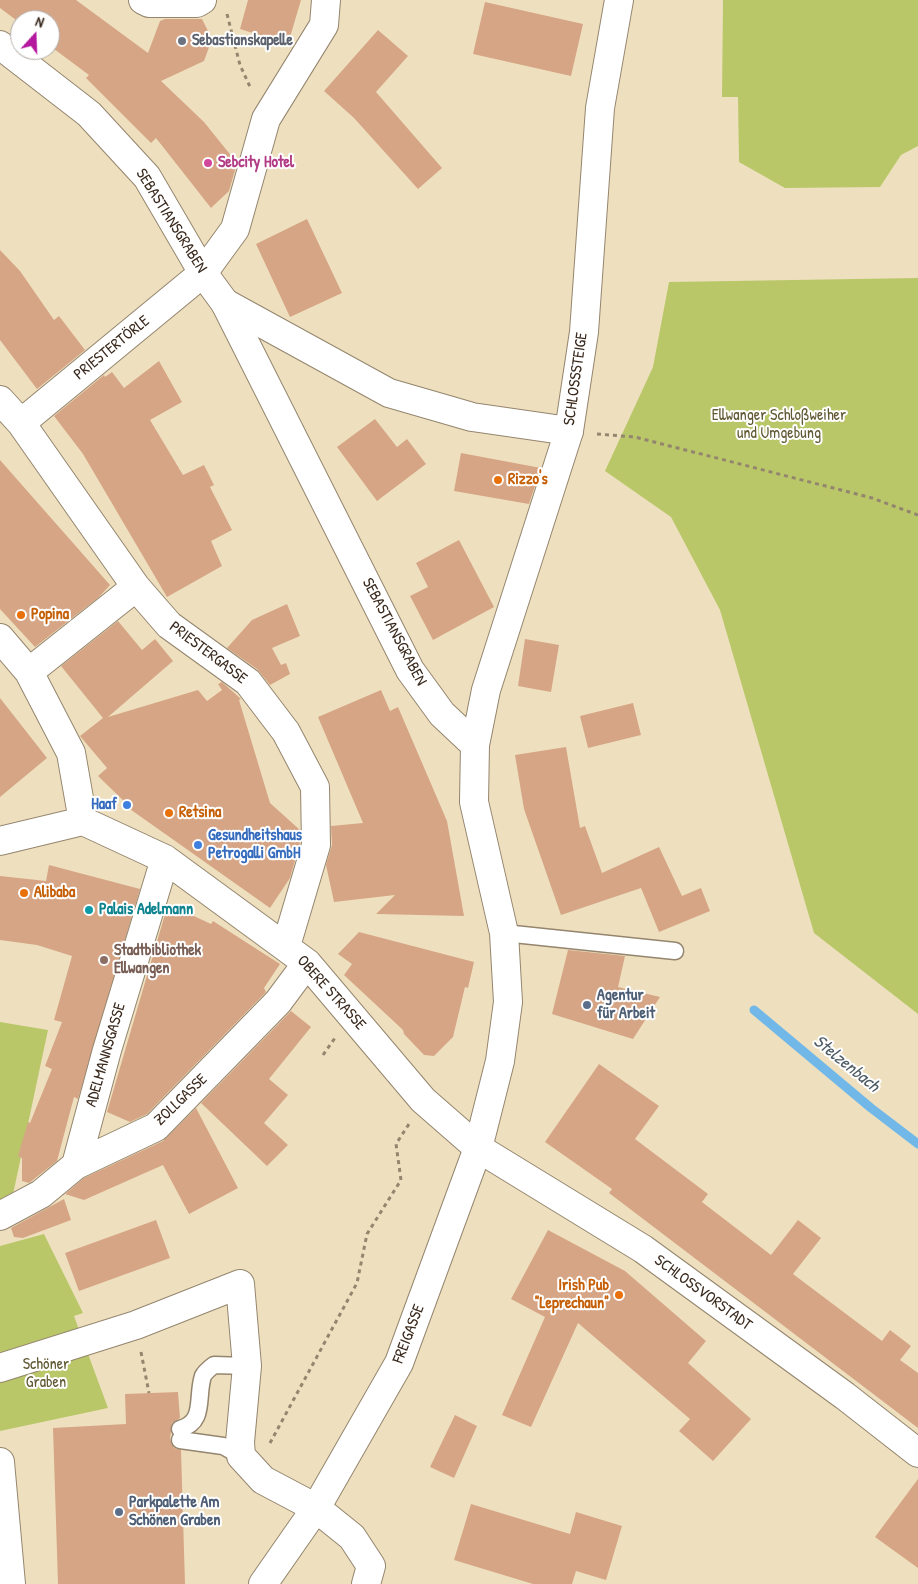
<!DOCTYPE html>
<meta charset="utf-8">
<style>
body{margin:0}
#map{position:relative;width:918px;height:1584px;overflow:hidden;background:#eee0bf;font-family:"Patrick Hand",sans-serif}
canvas{display:block}
.north{position:absolute;left:10px;top:10px;width:50px;height:50px;box-sizing:border-box;background:#fff;border:1px solid #b1aaa5;border-radius:50%;rotate:20deg;font-size:14px;font-weight:700;line-height:20px;text-align:center;color:#3b2a1e}
.north::after{content:'';display:block;margin:auto;width:18px;height:22px;background:#b5179e;clip-path:polygon(50% 0,100% 100%,50% 72%,0 100%)}
</style>
<div id="map">
<canvas width="918" height="1584"></canvas>
<div class="north">N</div>
</div>
<script>
const context = document.querySelector('canvas').getContext('2d');
context.lineJoin = 'round';
function fill(path, color) { context.fillStyle = color; context.fill(path, 'evenodd'); }
function strokePath(path, color, width, dash) { context.strokeStyle = color; context.lineWidth = width; context.lineCap = dash ? 'butt' : 'round'; context.setLineDash(dash || []); context.stroke(path); }
function write(font, color, halo, rows, align = 'center') {
  context.font = font + ' "Patrick Hand",sans-serif'; context.lineWidth = 4; context.setLineDash([]); context.textBaseline = 'middle'; context.strokeStyle = halo; context.fillStyle = color; for (const [text, x, y, turn = 0] of rows) {
    context.save(); context.translate(x, y); context.rotate((+turn || 0) * Math.PI / 180); context.textAlign = isNaN(turn) ? turn : align; if (halo) context.strokeText(text, 0, 0); context.fillText(text, 0, 0); context.restore();
  }
}
fill(new Path2D(`
 M723,0H918V146L901,155L880,187L785,188L739,162L738,97H722Z
 M918,278V1014L814,933L720,610L671,517L605,471L653,367L669,282Z
 M0,1022L48,1030L12,1199L0,1206Z
 M44,1234L83,1313L74,1316L108,1408L0,1431V1246Z`), '#b9c769');
strokePath(new Path2D(`
 M754,1010L871,1108L918,1144`), '#71b8e8', 9);
fill(new Path2D(`
 M0,0H76L148,53L160,21L165,19H202L212,39L204,61L161,81L204,122L237,163L229,191L211,208L156,138L151,143L86,78L89,75L50,46V20H20V23L0,8Z
 M248,0H301L288,44L240,29Z
 M485,2L583,24L571,76L473,54Z
 M378,30L408,56L376,92L442,168L418,189L354,118L324,91Z
 M307,219L342,293L290,317L256,244Z
 M0,250L20,271L54,320L59,316L85,350L37,389L0,340Z
 M159,361L182,402L150,420L183,475L204,465L214,485L210,487L232,530L211,541L222,566L167,597L83,454L54,416L104,375L105,377L112,372L124,388Z
 M375,419L397,447L407,439L426,464L377,501L337,447Z
 M461,453L541,468L529,504L454,491Z
 M0,460L110,585L99,597L35,647L0,609Z
 M459,540L494,607L433,640L410,596L428,587L416,563Z
 M287,604L300,636L272,648L281,665L286,663L290,674L270,685L257,669L227,648L252,620Z
 M118,621L142,650L155,639L173,661L108,717L198,690L207,701L222,690L218,684L222,682L241,699L239,700L270,803L300,830V843L290,878L270,908L127,807L129,806L98,776L107,768L80,736L103,718L61,666Z
 M525,639L559,645L551,692L518,686Z
 M381,690L390,711L398,707L447,821L464,916L376,914L395,895L334,902L326,865L332,845L331,826L363,823L318,717Z
 M0,698L47,758L0,797Z
 M633,703L641,735L588,748L580,716Z
 M566,747L580,828L585,826L602,873L659,847L682,896L701,888L710,911L659,932L641,888L561,915L524,809L515,755Z
 M49,865L140,889L78,1099L74,1097L57,1161L29,1183L22,1181V1158L18,1156L28,1122L30,1123L52,1069L45,1066L62,1022L54,1020L72,956L37,945L0,940V876L46,881Z
 M168,904L211,924L213,921L280,964L264,988L266,992L147,1114L130,1122L107,1112Z
 M359,932L474,962L468,988L465,987L453,1037L434,1056L424,1055L404,1034L403,1030L344,975L352,964L338,954Z
 M568,950L625,956L618,987L660,997L633,1039L552,1014Z
 M291,1011L311,1027L269,1079L288,1095L264,1123L288,1145L267,1166L201,1103Z
 M599,1064L659,1106L635,1139L708,1194L702,1202L771,1255L798,1220L821,1238L793,1274L882,1341L890,1330L911,1346L900,1360L918,1373V1428L609,1193L612,1189L545,1142Z
 M196,1108L238,1188L189,1214L163,1165L84,1200L65,1194L84,1178L163,1141Z
 M64,1199L71,1220L23,1238L14,1237L11,1228Z
 M156,1220L170,1258L79,1291L65,1253Z
 M548,1230L625,1271L706,1341L688,1363L751,1419L713,1461L679,1431L690,1419L578,1323L531,1427L502,1415L545,1317L511,1299Z
 M178,1392L180,1418L172,1423L170,1439L174,1448L181,1450L185,1584H58L53,1428L126,1424L125,1394Z
 M455,1415L477,1426L454,1478L430,1467Z
 M918,1479V1568L875,1537Z
 M471,1504L570,1534L576,1512L622,1526L606,1580L576,1571L572,1584H533L454,1560Z`), '#d6a585');
const lane = new Path2D(`
 M504,933L675,951
 M180,1429C206,1422 196,1397 203,1376C205,1372 210,1368 214,1365L247,1366
 M180,1440L223,1446L241,1456`);
const street = new Path2D(`
 M143,0L149,3H197L202,0
 M225,303L389,393L472,417L569,431
 M0,400L21,423L136,587L169,625L248,682L286,732L315,787L316,845L286,946
 M21,423L203,273L235,229L266,119L324,25L326,0
 M0,638L29,672L71,753L83,821
 M29,672L136,587
 M83,821L165,859L307,963L423,1100L478,1148L643,1249L845,1396L918,1453
 M0,841L83,821
 M76,1165L107,1050L165,859
 M0,1216L41,1194L76,1165L156,1127L278,1002L307,963
 M0,1368L136,1325L240,1284L247,1366L240,1442L241,1456L263,1480L316,1508L352,1537L371,1566L366,1584
 M0,1462L11,1584`);
const secondary = new Path2D(`
 M0,45L89,114L147,177L203,273L225,303L410,670L442,714L475,745
 M263,1584L316,1508L399,1363L478,1148L500,1061L508,1002L504,933L474,802L475,745L486,690L569,431L584,332L600,108L619,0`);
strokePath(lane, '#94856e', 19);
strokePath(street, '#94856e', 30);
strokePath(secondary, '#94856e', 30);
strokePath(new Path2D(`
 M227,14L240,65L251,89
 M597,434L635,437L872,498L918,515
 M323,1055L335,1038
 M141,1352L149,1393
 M270,1443L357,1283L367,1234L401,1180L396,1144L409,1124`), '#94856e', 3, [4, 4]);
strokePath(lane, '#fff', 16);
strokePath(street, '#fff', 28);
strokePath(secondary, '#fff', 28);
for (const [x, y, r, color] of [
 [182,41,5,"#6b7280"],
 [208,163,5,"#d1479c"],
 [498,480,5,"#e8710a"],
 [21,615,5,"#e8710a"],
 [127,805,5,"#3f7fe0"],
 [169,813,5,"#e8710a"],
 [198,845,5,"#3f7fe0"],
 [24,893,5,"#e8710a"],
 [89,910,5,"#0f9aa8"],
 [104,960,5,"#8d6e63"],
 [587,1005,5,"#5c6f8a"],
 [619,1295,5,"#e8710a"],
 [119,1512,5,"#5c6f8a"]
]) { const dot = new Path2D(); dot.arc(x, y, r, 0, 2 * Math.PI); context.fillStyle = color; context.fill(dot); strokePath(dot, '#fff', 2); }
write('bold 16px', '#5b616d', '#fff', [
 ["Sebastianskapelle",192,41]
], 'left');
write('bold 16px', '#b23c85', '#fff', [
 ["Sebcity Hotel",218,163]
], 'left');
write('16px', '#3b2a1e', '#fff', [
 ["SEBASTIANSGRABEN",171,221,58],
 ["PRIESTERTÖRLE",112,348,-39],
 ["SCHLOSSSTEIGE",576,379,-82],
 ["SEBASTIANSGRABEN",394,632,62],
 ["PRIESTERGASSE",208,653,37],
 ["OBERE STRASSE",331,993,48],
 ["ADELMANNSGASSE",106,1055,-74],
 ["ZOLLGASSE",181,1100,-44],
 ["SCHLOSSVORSTADT",703,1293,36],
 ["FREIGASSE",409,1334,-69]
]);
write('16px', '#615934', '#fff', [
 ["Ellwanger Schloßweiher",779,416],
 ["und Umgebung",779,434],
 ["Schöner",46,1365],
 ["Graben",46,1383]
]);
write('bold 16px', '#c56008', '#fff', [
 ["Rizzo's",508,480],
 ["Popina",31,615],
 ["Retsina",179,813],
 ["Alibaba",34,893],
 ["Irish Pub",609,1286,"right"],
 ["\"Leprechaun\"",609,1304,"right"]
], 'left');
write('bold 16px', '#366cbe', '#fff', [
 ["Haaf",117,805],
 ["Gesundheitshaus",208,836,"left"],
 ["Petrogalli GmbH",208,854,"left"]
], 'right');
write('bold 16px', '#0d838f', '#fff', [
 ["Palais Adelmann",99,910]
], 'left');
write('bold 16px', '#785e54', '#fff', [
 ["Stadtbibliothek",114,951],
 ["Ellwangen",114,969]
], 'left');
write('bold 16px', '#4e5e75', '#fff', [
 ["Agentur",597,996],
 ["für Arbeit",597,1014],
 ["Parkpalette Am",129,1503],
 ["Schönen Graben",129,1521]
], 'left');
write('italic 18px', '#4e5c65', '#fff', [
 ["Stelzenbach",846,1064,39]
]);
</script>
